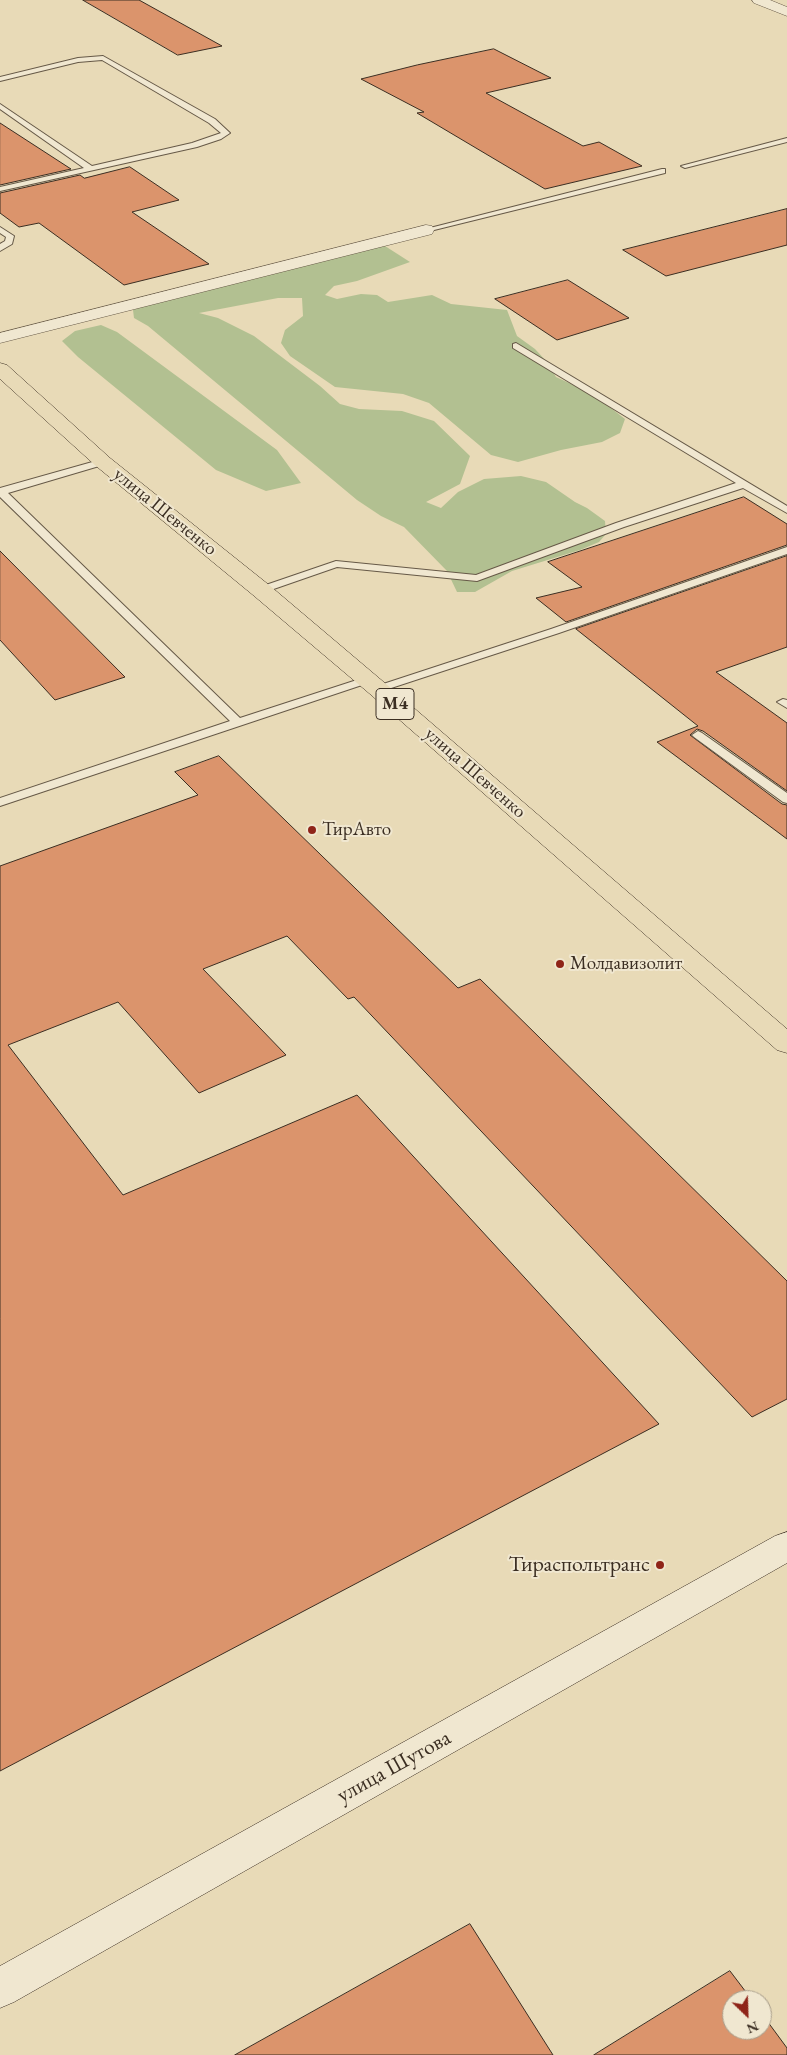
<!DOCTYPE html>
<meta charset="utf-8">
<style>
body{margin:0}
#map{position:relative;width:787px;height:2055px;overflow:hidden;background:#e8dab7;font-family:"EB Garamond",serif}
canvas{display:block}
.north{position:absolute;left:722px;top:1990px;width:50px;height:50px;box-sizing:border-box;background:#f0e7d0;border:1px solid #a89d8a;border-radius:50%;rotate:156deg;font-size:14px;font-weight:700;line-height:20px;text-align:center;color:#3b2e22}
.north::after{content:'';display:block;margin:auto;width:18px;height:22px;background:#8f2418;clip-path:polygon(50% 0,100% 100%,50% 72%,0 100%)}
</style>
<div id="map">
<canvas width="787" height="2055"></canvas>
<div class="north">N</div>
</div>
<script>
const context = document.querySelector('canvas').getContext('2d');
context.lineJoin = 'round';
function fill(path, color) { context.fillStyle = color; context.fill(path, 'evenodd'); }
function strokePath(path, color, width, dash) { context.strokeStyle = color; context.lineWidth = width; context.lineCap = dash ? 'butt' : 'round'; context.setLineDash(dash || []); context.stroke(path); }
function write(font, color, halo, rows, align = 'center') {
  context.font = font + ' "EB Garamond",serif'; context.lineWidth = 4; context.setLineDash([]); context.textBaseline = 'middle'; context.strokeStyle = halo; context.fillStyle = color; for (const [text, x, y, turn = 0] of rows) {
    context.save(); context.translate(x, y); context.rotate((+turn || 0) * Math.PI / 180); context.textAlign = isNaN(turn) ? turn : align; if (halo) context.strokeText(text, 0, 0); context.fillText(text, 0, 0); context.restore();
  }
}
fill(new Path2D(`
 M385,246L410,262L357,281L334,286L325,295L337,299L361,294L377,295L388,302L432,295L451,304L507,310L517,336L535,349L548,363L556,377L593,394L625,419L620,433L602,442L561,450L518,462L491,455L429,403L403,394L335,387L290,356L281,343L285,330L303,316L302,298H278L199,313L218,318L254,336L320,386L340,404L359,409L402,411L434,421L470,456L460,484L426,502L441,508L458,492L484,479L521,476L546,482L575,502L587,508L605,521L606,534L599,542L580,550L512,571L475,592H457L447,571L404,527L381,516L357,500L148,326L134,318L133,310L142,306L360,250Z
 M101,325L117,332L277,450L301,483L266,491L216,470L78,357L62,341L75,331Z`), '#b2c091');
const building = new Path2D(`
 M83,0H139L222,46L178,55Z
 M494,49L551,78L486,93L583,146L599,142L642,166L545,189L417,113L424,112L361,79L417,65Z
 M0,123L71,169L0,185Z
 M130,167L179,200L132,212L209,264L124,285L39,223L19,227L0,213V193L80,175L84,178Z
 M787,209V245L666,276L623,250Z
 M568,280L629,318L557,340L495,299Z
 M744,497L787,524V545L566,622L536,598L582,587L548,562Z
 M0,551L125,677L55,700L0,640Z
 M787,556V647L716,672L787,723V791L703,731L697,729L690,735L782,804L787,805V839L657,742L698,726L576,629Z
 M219,756L458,988L480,979L787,1281V1399L752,1417L354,997L348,999L287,936L203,969L286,1055L199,1093L118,1002L8,1045L123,1195L357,1095L659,1424L0,1771V866L198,795L175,772Z
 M470,1924L553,2055H235Z
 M730,1971L752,2000H732V2030H762V2014L787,2048V2055H594Z`);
fill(building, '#db946c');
strokePath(building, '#3b2e22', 1);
const lane = new Path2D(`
 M103,56L215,119L230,133L221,139L197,147L0,191V187L84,168L0,109V104L92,166L192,143L221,133L209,123L102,60L78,62L0,81V77L78,58Z
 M787,138V142L685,168L681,166Z
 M662,169H665V173L426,232L422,230Z
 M0,227L14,236L12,244L0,251V244L5,241L6,237L0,233Z
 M516,343L787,506V513L743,488L624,527L477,581L337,567L265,592H257L256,590L257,588L336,561L476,575L616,523L736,483L513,348V344Z
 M103,459L106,460V464L8,493L240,718L363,678H371L373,680L371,682L0,806V798L230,721L0,497V488Z
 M787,547V554L559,633L382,691L378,692L372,689L374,687L551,629Z
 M783,699L787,700V708L777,702Z
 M698,731L702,733L787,793V803L783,802L694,737L692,735Z`);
const street = new Path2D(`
 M752,0H770L787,7V16L754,3Z
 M426,225L432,226L434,230L432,234L0,343V333Z`);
const secondary = new Path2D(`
 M787,1532V1563L14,2002L0,2008V1966L775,1536Z`);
const highway = new Path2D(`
 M0,363L7,365L110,458L269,585L386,684L787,1029V1053L777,1050L370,694L253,595L96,466L0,379Z`);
strokePath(lane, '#665947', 2);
strokePath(street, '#665947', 1);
strokePath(secondary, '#3b2e22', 1);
strokePath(highway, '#3b2e22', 1);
fill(lane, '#f0e7d0');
fill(street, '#f0e7d0');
fill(secondary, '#f0e7d0');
fill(highway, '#e8dab7');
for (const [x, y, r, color] of [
 [312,830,5,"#8f2418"],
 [560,964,5,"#8f2418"],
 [660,1565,5,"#8f2418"]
]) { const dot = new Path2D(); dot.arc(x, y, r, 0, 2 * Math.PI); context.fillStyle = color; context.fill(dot); strokePath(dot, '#f0e7d0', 2); }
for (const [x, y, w] of [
 [395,704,38]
]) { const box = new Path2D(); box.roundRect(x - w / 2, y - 15.5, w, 31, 4); context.fillStyle = '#f0e7d0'; context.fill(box); strokePath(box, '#3b2e22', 1); }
write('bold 18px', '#3b2e22', null, [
 ["M4",395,704]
]);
write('19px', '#3b2e22', '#f0e7d0', [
 ["улица Шевченко",165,512,39],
 ["улица Шевченко",475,773,41]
]);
write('19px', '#3b2e22', '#f0e7d0', [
 ["ТирАвто",322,830],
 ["Молдавизолит",570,964]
], 'left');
write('22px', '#3b2e22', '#f0e7d0', [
 ["Тираспольтранс",650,1565]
], 'right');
write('22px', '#3b2e22', '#f0e7d0', [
 ["улица Шутова",394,1767,-29]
]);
</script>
